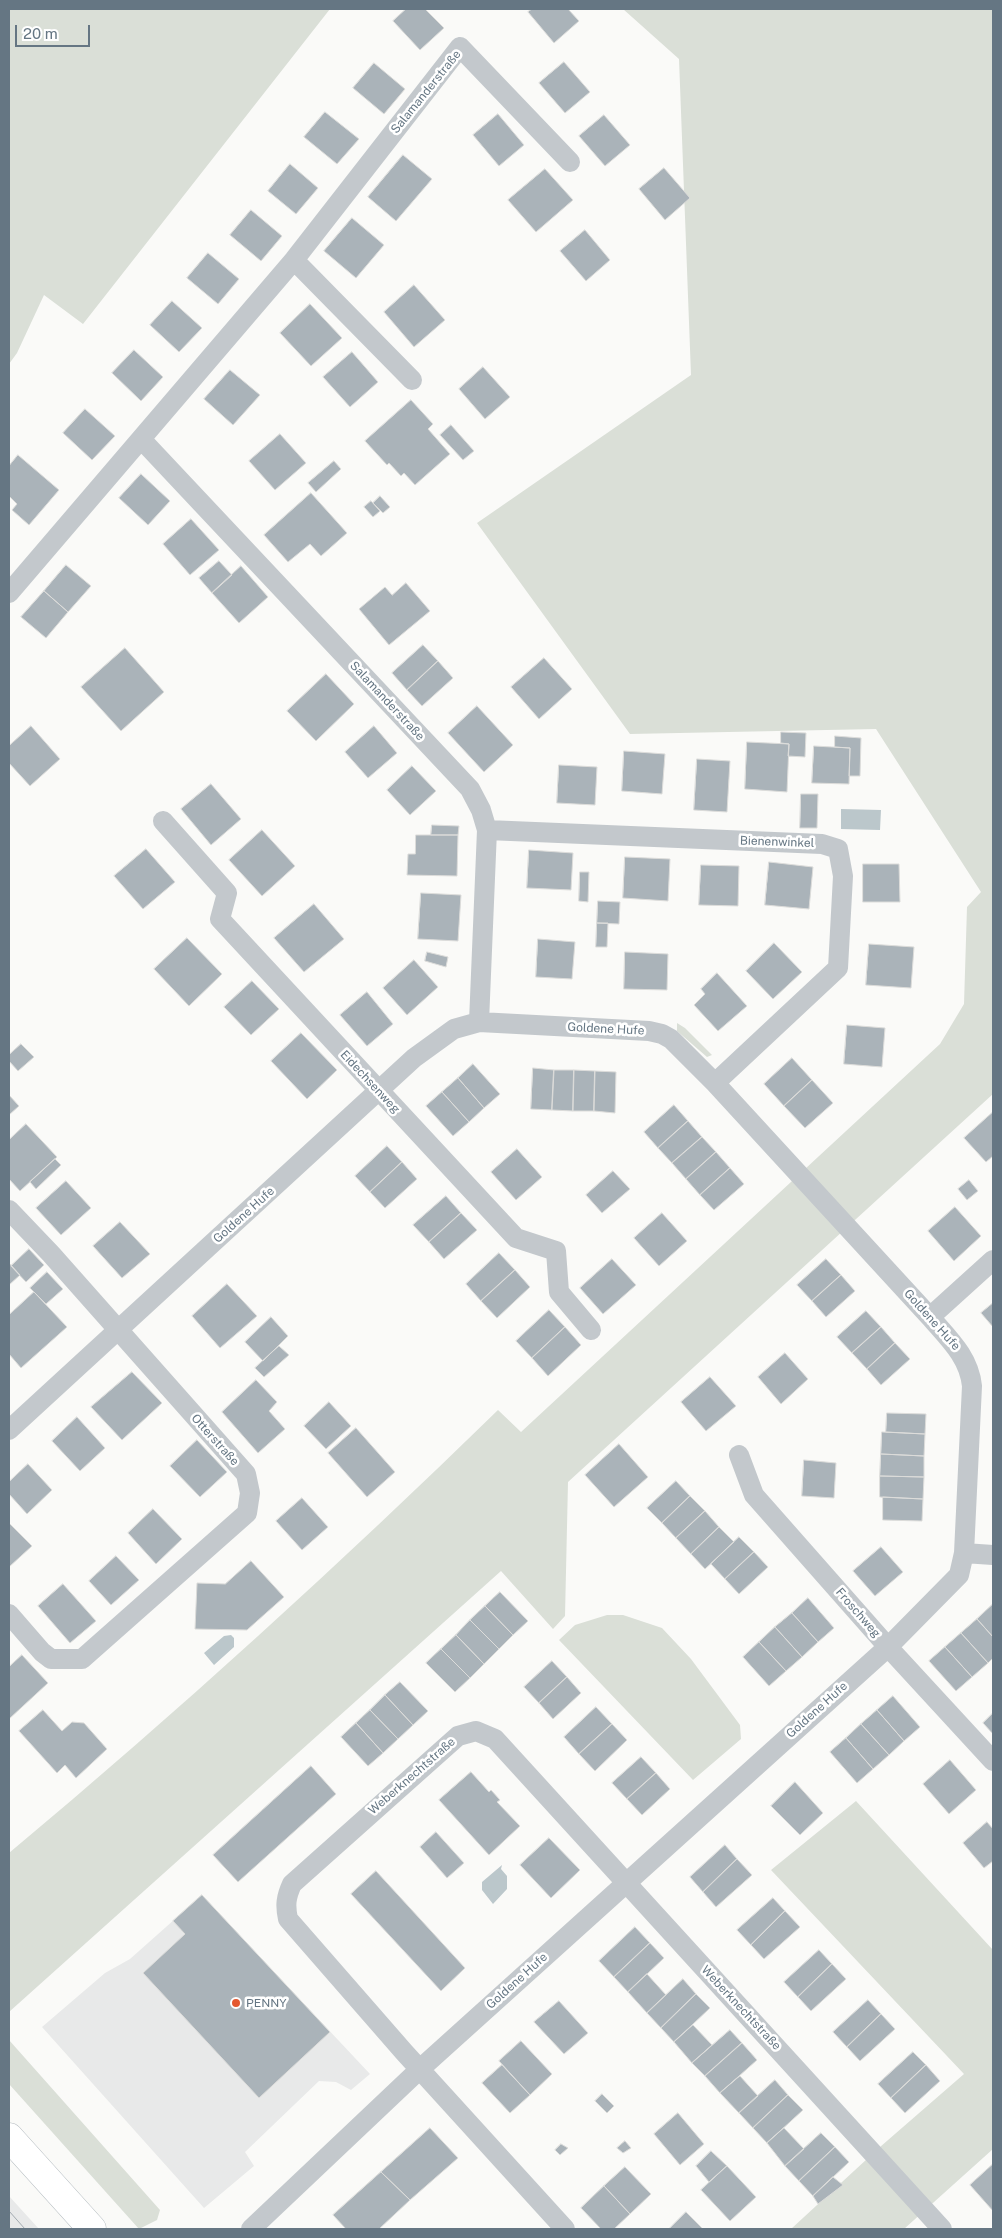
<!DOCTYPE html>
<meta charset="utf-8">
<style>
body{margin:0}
#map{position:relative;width:1002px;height:2238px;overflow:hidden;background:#fafaf8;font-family:"Public Sans",sans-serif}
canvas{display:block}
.frame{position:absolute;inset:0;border:10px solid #657683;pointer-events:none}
.scale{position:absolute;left:15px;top:25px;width:75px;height:22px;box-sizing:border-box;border:2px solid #657683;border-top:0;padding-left:6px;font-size:15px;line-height:18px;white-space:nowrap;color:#657683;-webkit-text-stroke:4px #fff;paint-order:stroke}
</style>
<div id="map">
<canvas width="1002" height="2238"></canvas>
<div class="frame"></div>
<div class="scale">20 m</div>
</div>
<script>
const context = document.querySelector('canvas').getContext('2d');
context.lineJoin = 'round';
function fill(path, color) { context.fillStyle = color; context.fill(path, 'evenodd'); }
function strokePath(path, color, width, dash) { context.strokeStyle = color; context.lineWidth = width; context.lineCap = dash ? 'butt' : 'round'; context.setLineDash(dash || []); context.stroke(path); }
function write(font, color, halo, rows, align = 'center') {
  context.font = font + ' "Public Sans",sans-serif'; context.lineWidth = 5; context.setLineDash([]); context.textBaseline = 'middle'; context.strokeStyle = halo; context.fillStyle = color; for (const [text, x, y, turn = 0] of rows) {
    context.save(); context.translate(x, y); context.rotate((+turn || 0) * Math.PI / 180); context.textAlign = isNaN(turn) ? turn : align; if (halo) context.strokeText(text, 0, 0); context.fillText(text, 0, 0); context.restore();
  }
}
fill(new Path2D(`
 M202,1895L370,2074L351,2090L336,2082L319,2081L245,2152L254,2166L204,2208L42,2027L105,1973L130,1959Z
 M9,2196L39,2229H9Z`), '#e8e9e9');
fill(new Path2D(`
 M9,9H330L83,324L44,295L17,353L9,364Z
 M623,9H993V1094L568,1482L565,1616L553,1629L501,1571L9,2012V1853C178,1712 341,1563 498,1410L521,1432L940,1044L964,1004L967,907L981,892L876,729L630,734L477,523L691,375L679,59Z
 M677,1023L685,1028L712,1055L707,1057L677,1031Z
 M607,1615H623L662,1628L691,1659L740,1725L741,1739L693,1780L559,1640L575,1625Z
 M856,1801L993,1950V2149L904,2229H791L880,2147L964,2074L771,1870Z
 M9,2040L160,2210L157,2220L139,2229L9,2084Z`), '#dadfd7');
fill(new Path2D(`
 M841,809L881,810L880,830L841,829Z
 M231,1635L234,1638V1647L214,1665L204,1653L224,1636Z
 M502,1865L501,1869L507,1876V1889L493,1904L482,1890V1882Z`), '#bbc7cb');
const building = new Path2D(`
 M406,9H425L444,28L420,50L393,21Z
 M532,9H568L579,21L554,43L528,12Z
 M564,62L590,92L565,113L539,83Z
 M374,63L405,89L384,114L353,88Z
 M325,112L359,139L337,164L304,137Z
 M498,114L524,145L499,166L473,135Z
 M604,115L630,145L605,166L579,136Z
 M403,155L432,179L396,221L368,197Z
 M290,164L318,188L296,214L268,191Z
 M664,168L690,198L665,220L639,189Z
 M545,169L573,200L536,232L508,200Z
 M251,210L282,236L261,261L230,235Z
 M352,218L384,245L356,278L324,251Z
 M585,230L610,260L586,281L560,251Z
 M208,253L239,279L218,304L187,278Z
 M414,285L445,320L414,347L384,312Z
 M172,301L202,328L179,352L150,325Z
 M310,304L342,338L311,366L280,333Z
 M134,350L163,377L141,401L112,373Z
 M352,352L378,382L350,407L323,377Z
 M483,367L510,397L485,419L459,389Z
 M230,370L260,395L233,425L204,399Z
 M411,400L433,424L428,429L450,454L415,485L404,473L401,476L389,463L387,465L365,441Z
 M85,409L115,436L92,460L63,433Z
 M451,425L474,451L463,460L440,435Z
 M280,434L306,463L275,490L249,461Z
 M18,455L59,490L29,525L12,510L17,504L9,496V466Z
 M334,461L341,469L316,492L308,483Z
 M141,474L170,501L148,525L119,498Z
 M311,493L347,533L321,556L310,544L288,562L264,535Z
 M380,496L390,507L383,513L373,503Z
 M371,501L380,511L373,517L364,507Z
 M191,519L219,550L190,575L163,544Z
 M219,561L232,575L212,593L199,578Z
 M66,565L91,586L68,612L44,591Z
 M241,566L268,597L239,623L212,593Z
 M406,583L430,611L389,645L359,609L385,587L392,595Z
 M44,591L68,612L46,638L21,617Z
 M423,645L438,661L407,690L392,673Z
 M125,648L164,692L121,731L81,687Z
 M544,658L572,689L539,719L511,687Z
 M438,661L453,678L422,706L407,690Z
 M326,674L354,704L316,741L287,711Z
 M477,706L513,745L484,772L448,733Z
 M31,726L60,759L30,786L9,763V746Z
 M374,726L397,753L368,778L345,752Z
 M781,732L806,733L805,757L788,756L789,744L781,743Z
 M835,736L861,738L860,776H849L850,748L835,747Z
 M747,742L789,744L787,792L745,789Z
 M814,746L850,748L849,784L812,783Z
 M624,751L665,754L662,794L622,791Z
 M697,759L730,761L727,812L694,810Z
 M559,765L597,767L595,805L557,803Z
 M412,766L436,791L410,815L387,790Z
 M211,784L241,819L211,845L181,809Z
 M801,794H818L817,828H800Z
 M432,825L459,826L458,835H431Z
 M262,830L295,866L262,896L229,860Z
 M416,835H458L457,876L407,875L408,854H415Z
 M146,849L175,882L143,909L114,876Z
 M529,850L573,853L571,890L527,888Z
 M625,857L670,859L668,901L623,898Z
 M769,862L813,867L809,909L765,905Z
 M863,864H899L900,902H863Z
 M701,865L739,866L738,906L699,905Z
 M580,872H589L588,902L579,901Z
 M421,893L461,895L458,941L418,939Z
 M598,901L620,902L619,924L597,923Z
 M314,904L344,939L304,972L274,938Z
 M597,923H608L607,947H596Z
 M187,938L222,974L189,1006L154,969Z
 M538,939L575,942L572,979L536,977Z
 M774,943L802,972L773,999L746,971Z
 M869,944L914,947L911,988L866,985Z
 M427,952L448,957L446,967L425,961Z
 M625,952L668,954L667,990L624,989Z
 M414,960L438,987L407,1015L383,988Z
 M717,973L747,1006L718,1031L694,1005L705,994L701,989Z
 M252,981L279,1009L251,1035L224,1007Z
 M367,992L393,1024L367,1046L340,1015Z
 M847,1025L885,1028L882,1067L844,1064Z
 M301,1033L337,1070L307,1099L271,1061Z
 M21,1044L34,1057L18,1071L9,1061V1055Z
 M792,1058L812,1080L784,1106L764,1084Z
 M473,1064L500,1094L484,1108L458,1078Z
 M533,1068L554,1070L552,1110L531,1109Z
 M554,1070H574L573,1111L552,1110Z
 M574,1070L595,1071L594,1111H573Z
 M595,1071L616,1072L615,1113L594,1111Z
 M458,1078L484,1108L469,1122L442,1092Z
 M812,1080L833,1103L805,1128L784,1106Z
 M442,1092L469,1122L453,1136L426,1106Z
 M9,1095L19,1106L9,1115Z
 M674,1105L688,1121L658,1148L644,1132Z
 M993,1112V1156L986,1162L964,1138Z
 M688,1121L702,1137L672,1163L658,1148Z
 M26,1124L57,1157L20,1191L9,1179V1140Z
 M702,1137L716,1152L686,1179L672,1163Z
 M387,1146L402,1162L370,1192L355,1176Z
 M517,1149L542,1177L516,1200L491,1172Z
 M716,1152L730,1168L700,1195L686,1179Z
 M55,1159L61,1165L36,1189L30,1182Z
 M402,1162L417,1179L385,1208L370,1192Z
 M730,1168L744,1184L714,1210L700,1195Z
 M613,1171L630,1189L602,1213L586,1195Z
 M969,1180L978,1191L967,1200L958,1189Z
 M66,1181L91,1208L61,1235L36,1208Z
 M446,1196L461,1213L429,1242L413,1225Z
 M955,1207L981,1236L954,1261L928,1231Z
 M461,1213L477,1230L444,1259L429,1242Z
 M662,1213L687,1241L659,1266L634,1238Z
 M120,1222L150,1254L122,1278L93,1246Z
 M29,1249L44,1265L26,1282L11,1266Z
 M499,1253L515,1270L481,1301L466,1284Z
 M612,1259L636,1285L603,1314L580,1288Z
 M826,1259L841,1275L812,1301L797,1285Z
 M9,1263L20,1275L9,1285Z
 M515,1270L530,1287L497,1318L481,1301Z
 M47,1272L63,1289L46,1304L30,1288Z
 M841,1275L855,1291L826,1317L812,1301Z
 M227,1284L257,1316L220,1348L192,1316Z
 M34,1292L67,1327L21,1368L9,1354V1315Z
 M993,1303V1327L981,1313Z
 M549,1310L565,1327L532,1358L516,1341Z
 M866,1311L881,1327L852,1353L837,1337Z
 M271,1317L288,1336L263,1361L245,1342Z
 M565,1327L581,1345L548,1376L532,1358Z
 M881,1327L895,1343L867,1369L852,1353Z
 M895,1343L910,1359L881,1385L867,1369Z
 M279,1346L289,1355L264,1377L255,1368Z
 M785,1353L808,1379L781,1404L758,1377Z
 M132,1372L162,1403L122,1440L91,1407Z
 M710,1377L736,1406L706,1431L681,1402Z
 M256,1380L277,1402L269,1411L285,1429L258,1453L222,1412Z
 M329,1402L351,1426L326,1449L304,1426Z
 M887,1413L926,1414L925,1434L886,1432Z
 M77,1417L105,1448L80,1471L52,1441Z
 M356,1428L395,1472L367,1497L328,1453Z
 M882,1432L925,1434L924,1456L881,1454Z
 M197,1440L227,1472L200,1497L170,1466Z
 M619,1444L648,1477L614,1507L585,1475Z
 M881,1454L924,1456V1477L880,1476Z
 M804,1460L836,1463L834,1498L802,1496Z
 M28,1464L52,1490L27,1514L9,1494V1482Z
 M880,1476L924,1477L923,1499L880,1497Z
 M676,1481L690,1496L662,1523L647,1508Z
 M690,1496L705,1511L676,1538L662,1523Z
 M883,1497L923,1499L922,1521L883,1520Z
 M302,1498L328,1527L302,1550L276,1521Z
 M153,1509L182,1539L156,1564L128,1533Z
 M705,1511L719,1527L691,1554L676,1538Z
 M9,1523L32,1546L9,1567Z
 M719,1527L734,1542L705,1569L691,1554Z
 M739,1537L754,1552L725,1579L711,1564Z
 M881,1547L903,1572L875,1596L853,1571Z
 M754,1552L768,1567L739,1594L725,1579Z
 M116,1556L139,1580L111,1605L89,1581Z
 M251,1561L284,1597L247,1630L195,1629L197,1583L225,1584Z
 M63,1584L96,1621L70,1643L38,1606Z
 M500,1592L528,1621L513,1635L485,1606Z
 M808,1598L834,1628L818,1642L792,1613Z
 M992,1605L993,1606V1637L977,1619Z
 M485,1606L513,1635L499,1649L470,1620Z
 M792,1613L818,1642L802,1657L775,1627Z
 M977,1619L993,1637V1658L988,1663L961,1633Z
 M470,1620L499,1649L484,1664L456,1635Z
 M775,1627L802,1657L786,1671L759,1642Z
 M961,1633L988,1663L972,1677L945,1647Z
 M456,1635L484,1664L470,1678L441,1649Z
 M759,1642L786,1671L769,1686L743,1657Z
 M945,1647L972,1677L956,1691L929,1661Z
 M441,1649L470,1678L455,1692L426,1663Z
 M22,1655L48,1683L9,1719V1667Z
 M552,1661L567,1677L539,1703L524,1687Z
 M567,1677L581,1693L553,1719L539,1703Z
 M400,1682L428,1711L413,1725L385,1695Z
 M385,1695L413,1725L398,1739L370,1710Z
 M893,1696L920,1727L904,1741L877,1710Z
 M596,1707L612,1724L579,1754L564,1737Z
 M43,1710L62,1731L72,1722L84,1723L107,1749L76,1778L65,1765L57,1773L19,1731Z
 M370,1710L398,1739L383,1753L356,1723Z
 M877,1710L904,1741L889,1755L861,1724Z
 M993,1713V1734L983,1723Z
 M356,1723L383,1753L368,1766L341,1737Z
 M612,1724L627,1740L595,1771L579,1754Z
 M861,1724L889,1755L873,1769L846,1738Z
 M846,1738L873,1769L857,1783L830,1752Z
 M641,1757L656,1773L627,1799L612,1783Z
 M950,1760L976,1790L949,1814L923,1784Z
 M311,1766L336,1794L238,1882L213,1855Z
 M471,1772L489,1792L491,1790L500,1800L497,1802L520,1826L489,1855L439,1800Z
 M656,1773L670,1789L642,1815L627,1799Z
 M795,1782L823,1813L800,1835L771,1806Z
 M987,1822L993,1829V1861L984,1868L963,1843Z
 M436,1832L464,1863L447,1878L420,1847Z
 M549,1838L580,1870L551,1898L520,1865Z
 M725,1845L737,1859L703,1892L690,1877Z
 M737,1859L752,1875L716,1907L703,1892Z
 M376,1871L465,1968L441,1991L351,1894Z
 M202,1895L330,2032L259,2098L143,1973L185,1934L173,1921Z
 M773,1898L785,1911L751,1945L737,1930Z
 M785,1911L800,1927L764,1959L751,1945Z
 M635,1927L650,1943L614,1977L599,1961Z
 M650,1943L664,1958L628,1992L614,1977Z
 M819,1950L832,1964L798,1997L784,1982Z
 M832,1964L846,1979L811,2011L798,1997Z
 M647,1974L666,1995L647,2013L628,1992Z
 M683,1979L696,1994L661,2028L647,2013Z
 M696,1994L710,2008L674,2042L661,2028Z
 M868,2000L881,2014L847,2047L833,2032Z
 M559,2001L588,2033L564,2054L534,2022Z
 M881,2014L895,2029L860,2061L847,2047Z
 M693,2025L712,2045L692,2063L674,2042Z
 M730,2030L742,2043L705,2076L692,2063Z
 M521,2041L552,2074L530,2095L499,2061Z
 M742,2043L757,2060L720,2093L705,2076Z
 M913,2052L926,2065L891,2098L878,2084Z
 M502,2065L530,2095L510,2113L482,2083Z
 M926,2065L940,2081L905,2113L891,2098Z
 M740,2076L758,2096L739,2113L720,2093Z
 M775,2080L788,2095L753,2128L739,2113Z
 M602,2094L614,2106L607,2113L595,2101Z
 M788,2095L803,2110L767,2143L753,2128Z
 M678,2113L704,2144L680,2165L654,2134Z
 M430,2128L458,2158L410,2200L381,2172Z
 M784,2128L804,2149L785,2166L767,2143Z
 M821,2133L835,2147L799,2181L785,2166Z
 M625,2141L631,2148L623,2153L617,2148Z
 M561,2144L568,2148L560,2155L555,2150Z
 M835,2147L849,2162L813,2196L799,2181Z
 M711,2151L727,2166L709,2182L696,2166Z
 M993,2164V2211L970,2185Z
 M727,2166L756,2197L730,2221L701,2190Z
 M625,2167L651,2194L630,2214L604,2186Z
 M381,2172L410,2200L379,2229H346L333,2215Z
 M833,2177L843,2185L818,2204L813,2196Z
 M604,2186L630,2214L614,2229H601L581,2208Z
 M686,2212L703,2229H669Z`);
fill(building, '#aab3b9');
strokePath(building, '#dcdcda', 1);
const secondary = new Path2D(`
 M9,2137L92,2229`);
strokePath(secondary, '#b3babf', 29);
strokePath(new Path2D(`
 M294,260L412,380
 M142,440L470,789L481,810L487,830L479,1022
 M9,593L294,260L460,47L570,162
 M163,821L227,893L220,919L516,1238L556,1251L559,1292L591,1330
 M487,830L822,844L838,849L843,876L838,968L715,1083
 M9,1210L51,1254L246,1474L250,1493L247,1513L82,1659H51L42,1652L9,1614
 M930,1317L993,1260
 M9,1430L414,1058L454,1029L479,1022L649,1031L662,1034L671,1039L715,1083L930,1317C949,1339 969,1357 972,1386L964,1553L959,1575L888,1647L420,2069L251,2229
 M739,1455L754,1495L888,1647L993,1761
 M964,1553L993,1555
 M565,2229L404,2052L288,1919C285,1905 286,1897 292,1884L458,1736L476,1731L495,1739L942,2229`), '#c3c8cc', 20);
strokePath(secondary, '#fff', 28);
strokePath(new Path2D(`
 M9,2211L25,2229`), '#a2aab0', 1);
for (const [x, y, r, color] of [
 [236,2003,5,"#e4572e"]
]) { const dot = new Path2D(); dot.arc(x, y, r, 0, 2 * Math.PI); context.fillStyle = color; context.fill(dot); strokePath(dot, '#fff', 2); }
write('12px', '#657683', '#fff', [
 ["Salamanderstraße",426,92,-51],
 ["Salamanderstraße",387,701,47],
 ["Bienenwinkel",777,842,2],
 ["Goldene Hufe",606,1029,3],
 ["Eidechsenweg",370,1082,47],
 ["Goldene Hufe",244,1215,-42],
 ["Goldene Hufe",932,1320,48],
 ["Otterstraße",215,1440,48],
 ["Froschweg",858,1613,49],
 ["Goldene Hufe",817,1710,-42],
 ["Weberknechtstraße",412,1776,-41],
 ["Goldene Hufe",517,1981,-42],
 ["Weberknechtstraße",741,2008,47]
]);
write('12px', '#657683', '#fff', [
 ["PENNY",246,2003]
], 'left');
</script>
